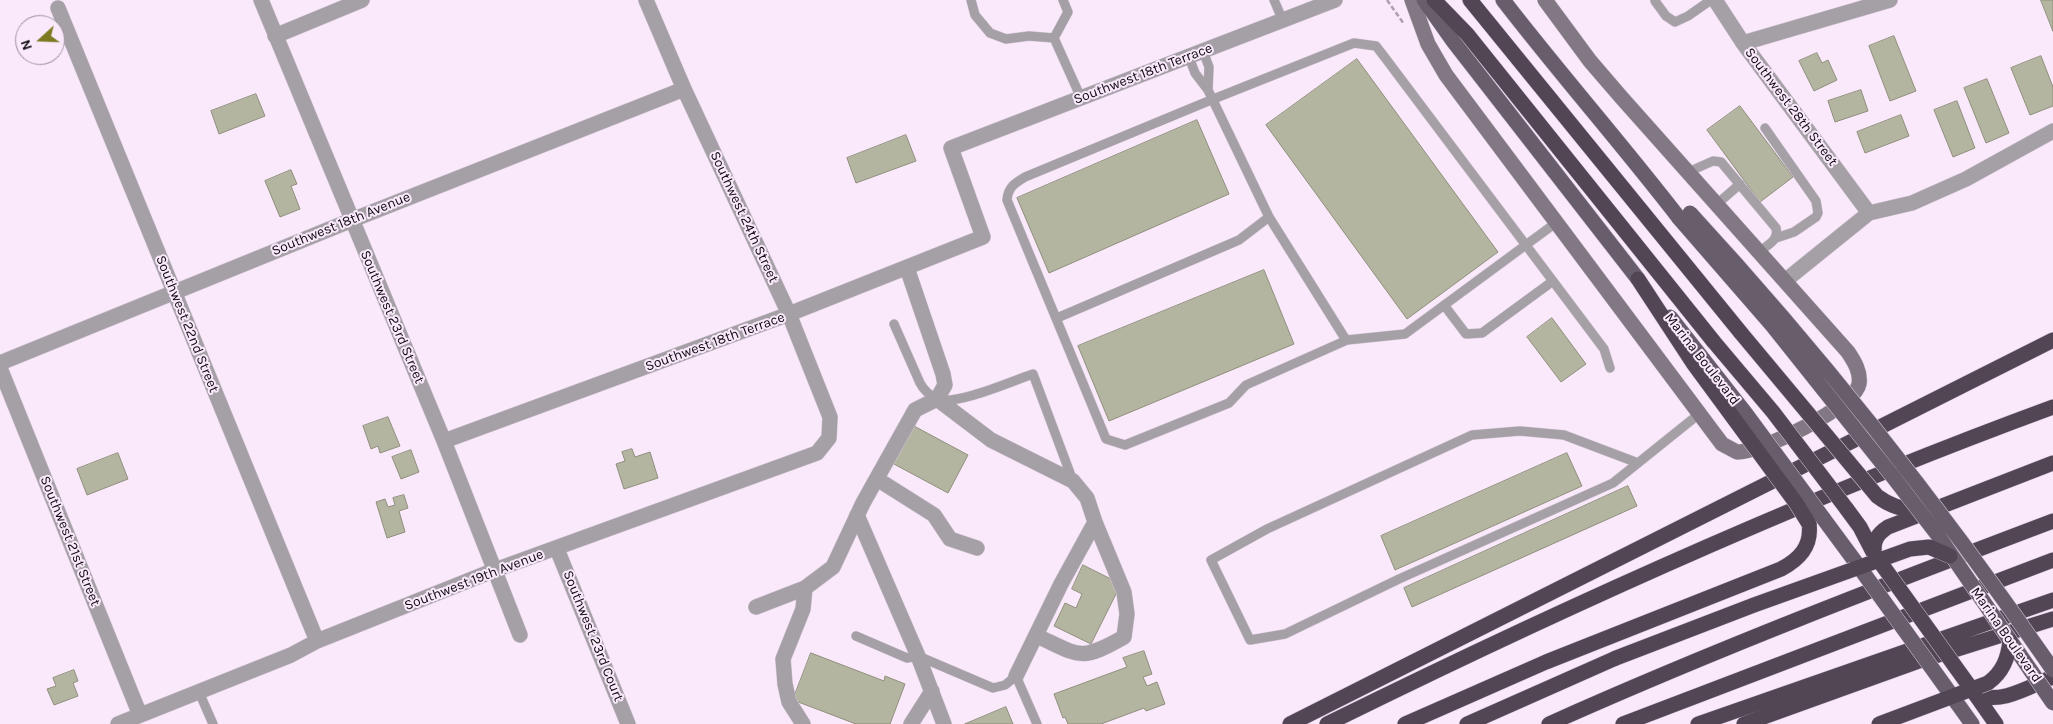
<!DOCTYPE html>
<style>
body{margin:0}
#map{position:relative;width:2053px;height:724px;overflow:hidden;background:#f9e9fb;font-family:Karla,sans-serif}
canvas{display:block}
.north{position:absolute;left:15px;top:15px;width:50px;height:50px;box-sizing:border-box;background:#f9e9fb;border:1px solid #9b909d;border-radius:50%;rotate:250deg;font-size:14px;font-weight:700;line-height:20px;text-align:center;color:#0e0a0f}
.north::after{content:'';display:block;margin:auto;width:18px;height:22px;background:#7d7a21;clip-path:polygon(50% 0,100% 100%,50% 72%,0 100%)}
</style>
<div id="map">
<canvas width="2053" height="724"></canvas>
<div class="north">N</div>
</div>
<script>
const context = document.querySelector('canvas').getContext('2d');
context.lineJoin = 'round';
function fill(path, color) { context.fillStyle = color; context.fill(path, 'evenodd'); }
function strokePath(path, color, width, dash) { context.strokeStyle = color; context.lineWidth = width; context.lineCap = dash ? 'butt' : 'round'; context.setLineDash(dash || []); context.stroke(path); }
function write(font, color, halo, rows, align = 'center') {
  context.font = font + ' Karla,sans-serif'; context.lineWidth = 4; context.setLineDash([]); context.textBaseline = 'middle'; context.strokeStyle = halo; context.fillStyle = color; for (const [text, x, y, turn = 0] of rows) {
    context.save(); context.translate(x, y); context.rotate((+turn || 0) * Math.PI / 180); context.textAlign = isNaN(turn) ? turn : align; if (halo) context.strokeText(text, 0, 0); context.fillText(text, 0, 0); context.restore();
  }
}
const building = new Path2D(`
 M2041,0H2053V31Z
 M1894,36L1916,91L1890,101L1869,46Z
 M1817,53L1822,63L1828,60L1837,80L1814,91L1799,61Z
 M2041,56L2053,87V106L2030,115L2011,68Z
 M1357,59L1498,252L1407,319L1266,125Z
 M1987,79L2009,133L1986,143L1964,88Z
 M1861,90L1868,111L1835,122L1828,101Z
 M256,94L265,116L219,134L211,111Z
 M1957,101L1975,148L1953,157L1934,110Z
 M1740,106L1793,177L1760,202L1707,130Z
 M1901,115L1909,136L1865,153L1857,132Z
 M1197,120L1229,194L1049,273L1017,198Z
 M906,135L916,161L856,183L847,158Z
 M291,170L297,184L291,186L300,209L280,217L265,181Z
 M1264,270L1294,344L1109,421L1078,346Z
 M1552,318L1586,364L1561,382L1527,337Z
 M388,417L400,446L380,453L378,446L371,449L363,426Z
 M914,426L968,455L948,493L894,464Z
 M632,449L635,457L650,452L658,478L624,489L616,464L625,461L622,452Z
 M411,450L419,472L401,479L392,457Z
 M118,453L128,479L87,495L77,469Z
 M1567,453L1582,486L1395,570L1381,536Z
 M1628,486L1637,506L1412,607L1404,588Z
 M404,495L408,508L399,511L405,532L387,538L376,502L385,499L388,507L395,505L393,498Z
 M1083,565L1121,584L1091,644L1054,626L1065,603L1076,608L1082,594L1072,589Z
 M1144,651L1152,674L1143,677L1147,686L1157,682L1165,704L1146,711L1144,708L1101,724H1068L1065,717L1063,718L1054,694L1127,667L1123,658Z
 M811,653L884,681L885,676L905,684L890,724H856L793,700Z
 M74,670L78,681L73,683L78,696L54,705L47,689L56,686L53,678Z
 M1006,707L1013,724H965Z`);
fill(building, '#b4b5a0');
strokePath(building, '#8f8f7c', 1);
const service = new Path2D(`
 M971,0L975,15L990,33L1006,39L1029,36L1054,38L1081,98
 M1274,0L1283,21
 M1655,1L1666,16L1675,22L1688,16L1711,0
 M1054,38L1068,12L1063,0
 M1203,51L1209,67L1208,90
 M1189,57L1195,73L1208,90L1269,217L1346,340
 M1765,128L1816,201L1818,213L1816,217L1794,232L1776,238
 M1688,172L1713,161L1721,162L1776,228C1779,240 1768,245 1760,251
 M1717,204L1740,184
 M1557,222L1405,334L1347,340L1246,385L1229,403L1125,445L1106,439L1007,200C1008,187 1015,183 1025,177L1211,100L1354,43L1376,46L1386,59L1604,349L1610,368
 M1444,305L1466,334L1482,333L1553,281
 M1057,318L1239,240L1269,217
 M894,324L920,383C923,389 930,396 937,399C956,406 1012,381 1033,374L1073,481
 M1638,463L1613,483L1399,579L1285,634L1250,640L1211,560L1267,529L1472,435L1520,431L1564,435L1638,463L1699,414
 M856,636L907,658L918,656L993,688L1005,685L1016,676L1037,724
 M199,692L213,724`);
const minor = new Path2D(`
 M261,0L444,441L520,635
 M1715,0L1743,43L1869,213
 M58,8L317,641
 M275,36L362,0
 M1743,43L1890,0
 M907,268L943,374L945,385L937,399L991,440L1073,481L1087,498L1095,522L1061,584L1016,676
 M1786,280L1869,213L1912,203L1966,179L2053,131
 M0,363L352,220L684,89
 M0,368L140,715
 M444,441L789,314L983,237L951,148L1335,0
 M877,479L934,515L950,539L977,548
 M857,515L918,656L944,724
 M557,549L628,724
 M756,607L805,588
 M1037,636C1080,656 1080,662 1124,637L1127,614L1124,592L1095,522
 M118,724L291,655L317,641L495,570L817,453L829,438L830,417L789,314L684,89L646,0
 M803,724L789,702L785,684L783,659L803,609L805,588L833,567L863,503L915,410L937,399
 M911,724L932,691`);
const secondary = new Path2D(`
 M1412,0L1428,44L1446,75L1722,444L1737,452C1760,453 1855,407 1859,384C1861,372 1854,361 1848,352L1621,97L1590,61L1545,0`);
const primary = new Path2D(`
 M1424,0L1453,41L1638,279
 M1503,0C1560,74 1622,144 1679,218
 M1823,518L1857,564
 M1957,703L1972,724`);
const motorway = new Path2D(`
 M1434,0L1467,34L1714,342
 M1470,0L1741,333
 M1877,496C1891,507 1906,511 1923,510
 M1846,508L1860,527L1874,554
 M1875,555C1872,542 1877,534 1888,527L2053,463
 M1975,694C2002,705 2028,687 2053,677
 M1975,694L1996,724
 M1290,724L2053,340
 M1327,724C1564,607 1805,498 2053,407
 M1405,724L1546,662L1781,569C1800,559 1812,546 1809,524
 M1467,724L1616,658
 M1549,724C1714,650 1884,585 2053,521
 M1623,724L2053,560
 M1698,724L2053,600
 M1744,724L1919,661L2053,619`);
strokePath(service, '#d3c5d5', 10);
strokePath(minor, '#d3c5d5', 16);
strokePath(secondary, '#d3c5d5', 16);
strokePath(primary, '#d3c5d5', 16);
strokePath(motorway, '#d3c5d5', 16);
strokePath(new Path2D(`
 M1387,0L1404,24`), '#ab9fac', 2.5, [5, 2.5]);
strokePath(service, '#a59fa6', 9);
strokePath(minor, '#a59fa6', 15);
strokePath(secondary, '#817883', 15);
strokePath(primary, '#685d6a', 15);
strokePath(motorway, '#524654', 15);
const primaryBridge = new Path2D(`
 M1690,213C1822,356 1943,510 2053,670
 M1679,218L1772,325L1894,478L1937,534L2053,703
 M1670,317L1746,414L1823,518
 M1857,564L1957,703`);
const motorwayBridge = new Path2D(`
 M1638,279L1693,363L1796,503L1809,524
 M1741,333L1877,496
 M1714,342L1773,412L1846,508
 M1875,555L1975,694
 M1616,658L1754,605L1910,549L1929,547L1950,556
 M1879,724L1988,683C2003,672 2008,658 2010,641`);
strokePath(primaryBridge, '#d3c5d5', 16, []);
strokePath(motorwayBridge, '#d3c5d5', 16, []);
strokePath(primaryBridge, '#685d6a', 15);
strokePath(motorwayBridge, '#524654', 15);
write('14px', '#0e0a0f', '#f9e9fb', [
 ["Southwest 18th Terrace",1143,74,-21],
 ["Southwest 28th Street",1791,107,53],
 ["Southwest 24th Street",744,217,65],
 ["Southwest 18th Avenue",341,224,-22],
 ["Southwest 23rd Street",392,317,67],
 ["Southwest 22nd Street",187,324,68],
 ["Southwest 18th Terrace",715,342,-20],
 ["Marina Boulevard",1702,359,52],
 ["Southwest 21st Street",70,541,68],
 ["Southwest 19th Avenue",474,580,-21],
 ["Marina Boulevard",2006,635,55],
 ["Southwest 23rd Court",593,636,68]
]);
</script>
